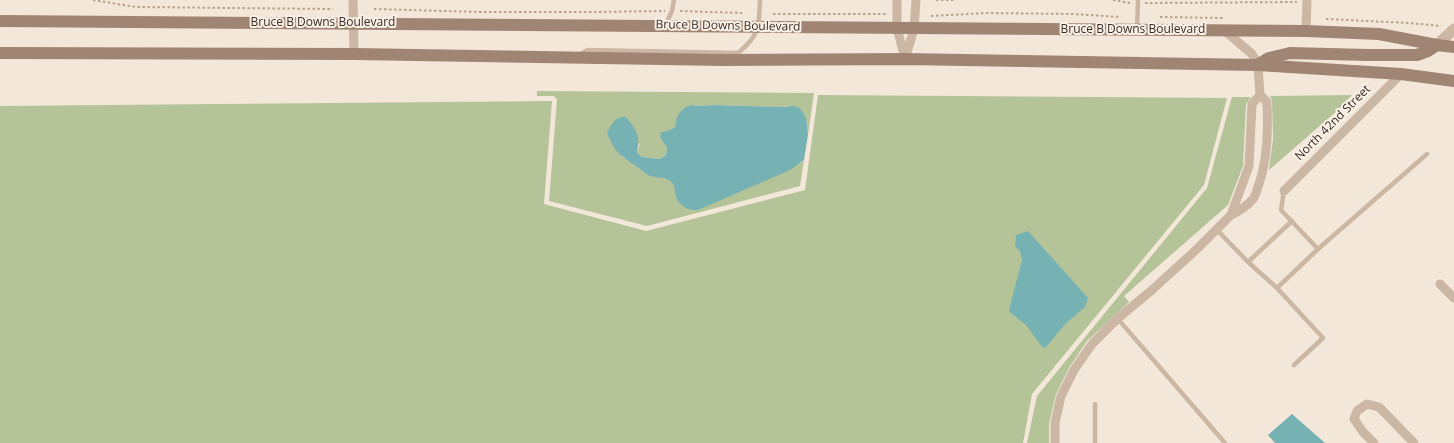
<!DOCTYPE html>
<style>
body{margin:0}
canvas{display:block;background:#f3e7d9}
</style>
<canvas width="1454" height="443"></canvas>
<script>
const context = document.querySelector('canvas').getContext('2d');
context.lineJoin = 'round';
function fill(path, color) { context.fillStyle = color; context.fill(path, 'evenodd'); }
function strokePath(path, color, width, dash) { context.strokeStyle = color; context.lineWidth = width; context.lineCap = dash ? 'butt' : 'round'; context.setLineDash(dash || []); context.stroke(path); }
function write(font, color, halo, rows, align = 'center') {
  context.font = font + ' "Open Sans",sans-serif'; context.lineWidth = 4; context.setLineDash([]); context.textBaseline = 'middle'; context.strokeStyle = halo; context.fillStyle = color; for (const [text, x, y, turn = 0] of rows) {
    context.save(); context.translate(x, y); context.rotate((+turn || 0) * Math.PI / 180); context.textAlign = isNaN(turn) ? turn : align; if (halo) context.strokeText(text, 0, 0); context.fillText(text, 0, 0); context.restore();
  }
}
fill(new Path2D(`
 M537,91L814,93L808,135L806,117L800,108L788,106L779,107L714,105L699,106L692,105L676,120L675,127L660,137L667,148L666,155L660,159L642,157L637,152L640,143L621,156L639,168L646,174L670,180L675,186L676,197L801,163L804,160L800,186L647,226L549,201L557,99L554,96H537Z
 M818,95L1227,98L1204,185L1032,394L1023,443H0V106L552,101L544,204L646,231L805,190Z
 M1352,95L1338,110L1269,170L1273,139L1272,101L1270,96Z
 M1232,97H1251L1246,104L1243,166L1228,205L1124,296L1129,302L1087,341L1069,368L1056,394L1049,424V443H1027L1037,396L1207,188Z`), '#b5c398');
fill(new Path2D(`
 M692,105L699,106L714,105L779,107L794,106L800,108L806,117L808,135L804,160L790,170L698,210C689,211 679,206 676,197C674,191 676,184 669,180C662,177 653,178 646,174C643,172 641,169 637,167C620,155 615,153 607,133C611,125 616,115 626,117C636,129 641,136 637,152L642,157L660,159L666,155L667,148L660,137L661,132L668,131L675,127C676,116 680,108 692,105Z
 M1028,231L1088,298L1085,307L1066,323L1047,346L1043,348L1026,325L1011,313L1009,310L1022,260L1020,251L1015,246L1016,235Z
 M1292,414L1325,443H1275L1268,435Z`), '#76b1b3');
strokePath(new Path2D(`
 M93,0L136,7L333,9
 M936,0H956
 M1113,0L1130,3
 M1145,3L1297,2
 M374,9L481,12H594L665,11
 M680,11L742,13
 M773,14H886
 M931,16L987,13L1072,14L1121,17
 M1160,17L1224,18
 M1326,19L1409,23L1441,26`), '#b8a08e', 2, [2.5, 2.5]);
strokePath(new Path2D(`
 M666,24L672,11L674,0
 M1137,29L1138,0
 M581,54L587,50L738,53C760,35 759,27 760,0
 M1284,191L1281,210L1318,249L1277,288L1323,338L1294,365
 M1217,230L1248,262
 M1318,249L1427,154
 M1277,288L1248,262L1292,221
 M1118,319L1225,443
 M1095,443V404`), '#ccb6a4', 4.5);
strokePath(new Path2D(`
 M353,0L354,54
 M897,0V28L905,59
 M1225,31L1252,54L1258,65L1260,95L1267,102C1268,129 1268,157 1259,184C1257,189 1256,195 1253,199C1246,207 1240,211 1231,215
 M1306,31L1307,0
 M905,59L914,29L916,0
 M1284,191L1401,74
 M1440,284L1454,298
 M1055,443V423L1061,396L1074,370L1092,344L1117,319L1152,290L1198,248L1231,215L1249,166L1252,104L1260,95
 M1374,443L1363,432L1354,419L1357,411L1367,404L1379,407L1414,443`), '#ccb6a4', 9);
strokePath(new Path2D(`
 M1437,45L1454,29`), '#ccb6a4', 11);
strokePath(new Path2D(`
 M0,21L1306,31L1379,34L1437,45L1454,47
 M0,53L354,54L723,60L905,59L1258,65L1401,74L1454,81
 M1259,64L1269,58L1290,53L1368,55H1417L1428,51L1437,45`), '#a08575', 12);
write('12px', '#372c26', '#fbf1e6', [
 ["Bruce B Downs Boulevard",323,23],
 ["Bruce B Downs Boulevard",728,26,1],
 ["Bruce B Downs Boulevard",1133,30],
 ["North 42nd Street",1333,123,-45]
]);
</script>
